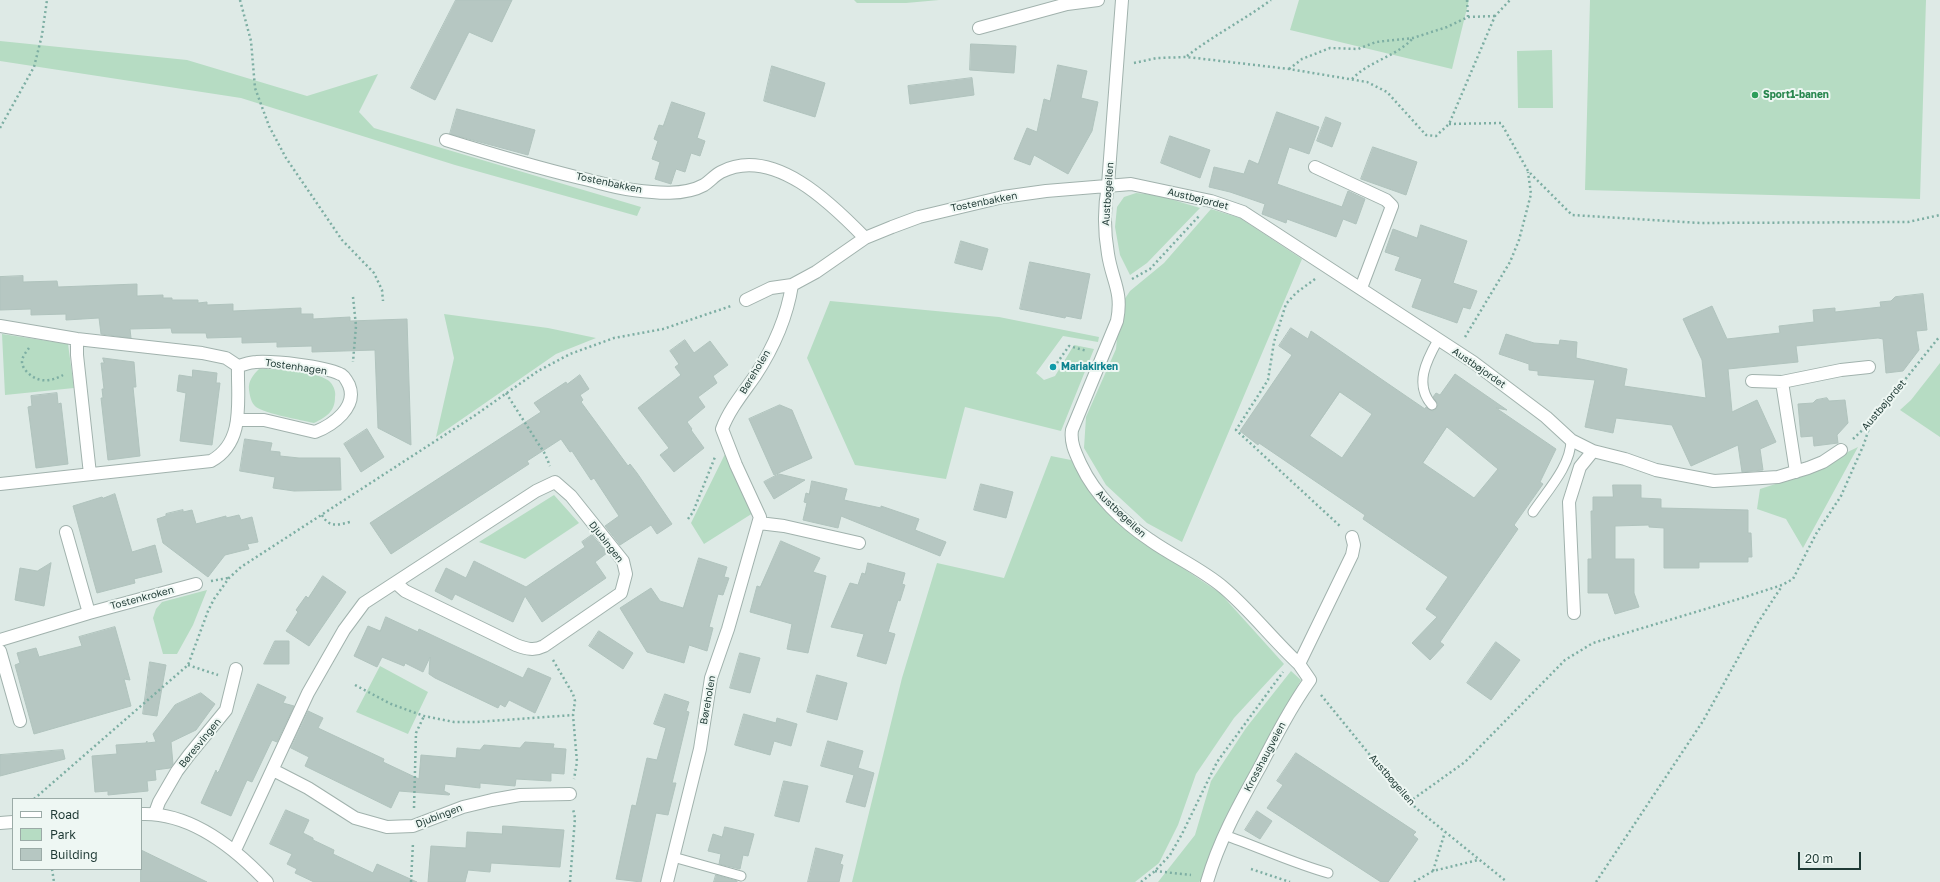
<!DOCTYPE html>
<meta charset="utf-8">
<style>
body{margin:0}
#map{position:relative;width:1940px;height:882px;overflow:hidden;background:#deeae6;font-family:"Golos Text",sans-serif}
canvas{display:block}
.legend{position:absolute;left:12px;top:798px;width:130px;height:72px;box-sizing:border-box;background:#eef7f3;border:1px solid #9baba7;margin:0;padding:5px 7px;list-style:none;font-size:12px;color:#1f3a35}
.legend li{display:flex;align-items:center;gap:8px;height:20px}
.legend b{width:20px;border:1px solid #9baba7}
.scale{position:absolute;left:1798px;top:852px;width:63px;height:18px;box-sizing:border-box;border:2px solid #1f3a35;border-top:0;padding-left:5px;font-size:12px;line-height:14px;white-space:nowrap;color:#1f3a35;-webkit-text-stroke:3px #eef7f3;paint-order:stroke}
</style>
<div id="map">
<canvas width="1940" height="882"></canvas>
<ul class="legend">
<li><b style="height:5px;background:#fff"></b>Road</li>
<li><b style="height:11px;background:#b6dcc3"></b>Park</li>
<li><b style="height:11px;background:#b6c7c2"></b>Building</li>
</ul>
<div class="scale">20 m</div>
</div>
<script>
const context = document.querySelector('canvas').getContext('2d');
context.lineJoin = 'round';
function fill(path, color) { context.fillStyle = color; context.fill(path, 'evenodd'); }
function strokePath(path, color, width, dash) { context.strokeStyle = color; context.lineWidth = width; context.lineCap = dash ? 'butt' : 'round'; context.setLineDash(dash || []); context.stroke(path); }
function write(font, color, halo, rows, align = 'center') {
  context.font = font + ' "Golos Text",sans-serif'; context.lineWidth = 4; context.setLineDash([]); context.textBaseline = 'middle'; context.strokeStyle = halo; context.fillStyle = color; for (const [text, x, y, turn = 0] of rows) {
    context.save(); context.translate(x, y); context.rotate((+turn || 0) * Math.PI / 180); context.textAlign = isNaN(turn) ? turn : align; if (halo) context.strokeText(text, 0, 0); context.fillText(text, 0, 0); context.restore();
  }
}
fill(new Path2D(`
 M854,0H939L906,3H857Z
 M1299,0H1469L1452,69L1290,30Z
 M1590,0H1926L1920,199L1585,190Z
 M0,41L187,60L307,96L378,74L359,112L374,128L641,207L637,216L455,165L241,98L0,61Z
 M1552,50L1553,108H1518L1517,51Z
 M1136,193L1157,195L1200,208L1147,263L1130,275L1120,255L1115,227L1117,207L1124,197Z
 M1211,209L1240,218L1302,259L1182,542L1147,523L1106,485L1084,448L1086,417L1116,349L1120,306L1130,291L1164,263Z
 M830,301L999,317L1099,337L1098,342L1063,336L1036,373L1044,380L1055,376L1074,345L1094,349L1061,431L965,407L946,479L855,465L807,358Z
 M444,314L548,328L596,338L556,354L436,437L454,358Z
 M2,334L68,344L74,388L5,395Z
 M1940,363V437L1900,410L1911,400Z
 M259,369C274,369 322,371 331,383C334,387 336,392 335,397C335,412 326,417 314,423C301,420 266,414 256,407C251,403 250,396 249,390C248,381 253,375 259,369Z
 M1858,447L1803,548L1786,519L1757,509L1760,489L1794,478Z
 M725,454L753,513L704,544L691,523Z
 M1051,456L1071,460L1089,489L1141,540L1220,593L1284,664L1234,718L1196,774L1178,825L1159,863L1135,882H852L902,678L937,563L1004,578Z
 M554,495L579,523L525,559L479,542Z
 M207,590L193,625L177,654H163L153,618L156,609L162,602Z
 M380,666L428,692L408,734L356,712Z
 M1291,671L1301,680L1225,818L1207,877L1199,882H1158L1195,835L1211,781L1246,728Z`), '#b6dcc3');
const building = new Path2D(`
 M456,0H512L492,42L469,32L435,100L411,88Z
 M971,44L1016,46L1014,73L970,70Z
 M1058,65L1087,71L1081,98L1098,102L1092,131L1068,174L1034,155L1030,165L1014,159L1027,128L1037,132L1044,99L1050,101Z
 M772,66L825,83L815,117L764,101Z
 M972,78L974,95L910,104L908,86Z
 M672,102L705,113L697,138L705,141L700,156L691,153L685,172L676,169L671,184L655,179L660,162L652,159L658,141L654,139L659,125L663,126Z
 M457,109L535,130L528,155L450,134Z
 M1277,112L1319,127L1309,154L1289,147L1277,184L1342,207L1348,191L1365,199L1356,224L1343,219L1336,237L1287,219L1286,223L1262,214L1265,204L1230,192L1209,187L1214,167L1244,174L1249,160L1258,164Z
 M1326,117L1341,123L1332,147L1317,141Z
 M1170,136L1210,150L1200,178L1161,163Z
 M1373,147L1417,162L1406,195L1361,179Z
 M1421,225L1467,241L1453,283L1477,291L1470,309L1463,307L1457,323L1412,307L1422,279L1395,270L1400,257L1385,252L1393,229L1417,238Z
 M961,241L988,249L982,270L955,263Z
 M1030,262L1090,274L1081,319L1066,316L1065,318L1020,309Z
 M23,276V282L57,281L58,287L137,284V296L163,295V298H172V300H198V303L207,302V305L233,304V311L301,308V314H313V319L350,317V321L407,319L411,445L378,428L375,350L312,352V346L277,347V342L242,343V337L207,338L206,333H172L171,328L130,329L131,338L101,334L99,318L66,320V314L31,315V309L0,310V277Z
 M1923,294L1927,330L1916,331L1919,350L1903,371L1886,373L1883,339L1878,338L1796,346L1798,362L1728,369L1732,412L1757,400L1776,442L1760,449L1763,470L1742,472L1738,445L1691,466L1672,425L1616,418L1613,433L1585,427L1595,380L1538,375V371L1529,370V364L1499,354L1506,334L1534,343L1559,345L1560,340L1577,342L1576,358L1627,369L1624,386L1706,398L1702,360L1683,319L1712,306L1727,339L1780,333L1779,326L1814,322L1813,310L1835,308V312L1881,307L1880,302L1891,301L1895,297Z
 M1291,328L1308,339L1311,331L1425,409L1426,407L1433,411L1437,408L1438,404L1433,397L1436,393L1440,395L1455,374L1507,410L1496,408L1556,449L1540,482L1543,484L1514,525L1518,529L1440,642L1444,645L1430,660L1412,643L1437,617L1426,609L1448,577L1363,519L1365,515L1259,443L1258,445L1240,431L1292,355L1279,346ZM1340,392L1372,414L1342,458L1310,436ZM1447,427L1498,469L1474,498L1423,463Z
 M685,340L694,353L710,341L728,365L713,376L717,383L698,397L705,407L687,422L692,429L691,430L704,448L674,472L660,455L669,448L638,408L681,375L675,367L679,364L670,351Z
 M103,358L134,362L136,387H133L140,456L108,460L101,398H103L102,389H104L101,363H104Z
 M193,370L217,373L216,383H220L212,445L180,441L186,393L177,391L179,375L192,377Z
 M580,375L589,389L580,395L583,400L581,402L628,466L630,464L637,473L672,524L657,534L651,525L620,545L605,526L619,516L594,478L591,480L572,451L570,452L561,439L527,461L529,464L391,554L370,523L541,412L534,403L566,382L567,384Z
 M57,393L58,404L61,403L68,464L36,468L28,407L32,406L31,396Z
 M1827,398L1829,401L1845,400L1848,423L1837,435L1838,443L1814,446L1813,436L1801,437L1798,404L1813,403L1816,400Z
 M780,405L792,410L812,458L774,475L749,419Z
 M367,429L384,457L361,472L344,444Z
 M245,439L272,443L270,451L280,452V456L299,458H340L341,490L294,491L273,488L275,477L240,471Z
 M779,474L805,480L774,499L764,482Z
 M812,481L847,489L844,500L881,508V506L919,519L915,530L946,542L940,556L841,516L838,528L803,520L807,503L804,502L806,493L809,494Z
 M981,484L1013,492L1006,518L974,510Z
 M1613,485H1641V498L1661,499V508L1748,510V533H1751L1752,557H1748V562H1699V568H1664V528L1649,527V525L1615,526V559H1634V593L1639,607L1615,614L1608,593H1588V559H1592L1591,511H1593V497H1613Z
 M115,494L132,552L155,545L162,572L134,579L135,583L97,593L73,506L102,497L103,498Z
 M183,510V512L192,510L196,524L226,516V518L239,515L241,520L252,517L258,542L247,544L249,549L225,555L208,577L163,543L157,519L166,516V514Z
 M592,535L607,553L595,562L606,578L542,622L525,596L513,622L455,594L452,600L435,591L446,568L466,578L474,561L526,587L585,547L582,542Z
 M781,541L820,558L813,572L826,576L808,653L787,649L792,624L750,612L757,586L760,587Z
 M699,558L727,567L724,577L729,578L723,595L718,594L709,627L713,628L707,651L689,645L684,663L647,652L620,608L651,588L660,601L683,608Z
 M51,563L44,606L15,600L20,568L37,571Z
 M868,563L905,573L902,584L905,585L900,601L898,600L888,632L895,634L886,664L857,656L864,634L831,627L850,583L858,585L862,573L865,574Z
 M323,576L346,592L309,646L286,631L298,612L296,610L306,596L308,598Z
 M386,617L418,632L419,629L523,678L528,668L551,678L535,713L509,700L505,707L500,704L498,708L435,678L429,674L430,657L423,672L405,663L404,666L382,657L377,667L354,656L368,626L380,631Z
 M115,627L130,680L124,679L131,706L34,734L15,665L20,663L17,653L36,648L39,657L82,646L79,637Z
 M599,631L633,653L623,669L589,646Z
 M275,641H289V664H264Z
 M1496,642L1520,660L1491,700L1467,683Z
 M740,653L760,658L750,693L730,688Z
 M150,662L166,665L157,716L143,714Z
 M817,675L847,683L837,720L807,712Z
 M258,684L286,697L283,703L294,706L277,742L272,740L252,782L247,780L231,816L201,803L216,770L217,773L219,771Z
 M201,693L215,704L196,730L171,742L173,764L170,768L155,770L156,780L147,781L148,791L108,795V791L95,792L92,756L117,754L116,745L146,743L147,741V743L156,742L153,734L175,705Z
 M665,694L689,702L686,711L689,712L672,783H676L668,815L656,813L641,882L616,879L632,805L636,806L647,758L657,760L666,728L654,724Z
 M308,711L323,718L318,728L384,759L383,762L419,779L421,755L456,758L457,748L480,750L484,745L520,748L525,742L554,744L553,748L566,749L564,774L551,773V781L516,779L515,786L480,783V788L445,784L444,791L450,794L449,795L399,791L391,808L305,766L309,757L291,748Z
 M744,714L776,723L777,718L797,724L791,746L774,741L770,755L735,745Z
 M828,741L863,751L858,768L874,773L865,807L846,802L854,775L821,766Z
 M63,750L65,759L0,776V755Z
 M1296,753L1416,832L1413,835L1418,839L1388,882H1381L1267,808L1283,785L1277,781Z
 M784,781L808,786L799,822L775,816Z
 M286,810L309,820L303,833L313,838V840L334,850L333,854L373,873L377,864L417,882H314L295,873L297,869L287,864L292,854L270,844Z
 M1257,811L1272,821L1260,839L1245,830Z
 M503,826L564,830L560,867L491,863L490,872L468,870L465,882H428L431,846L466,848L467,832L502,834Z
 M725,827L754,834L748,856L743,855L740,869L719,864L721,854L708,851L713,834L722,837Z
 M816,848L843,855L840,864L843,865L839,882H808Z
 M141,850L207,882H141Z
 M716,875L737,881V882H714Z`);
fill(building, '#b6c7c2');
strokePath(building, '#b0c3bd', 1);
const lane = new Path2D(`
 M1432,405C1414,385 1426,361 1438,340
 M1533,512C1547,491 1571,466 1571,440
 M1224,835C1259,847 1292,863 1328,873
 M673,857L741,876`);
const street = new Path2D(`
 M1122,0L1108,185C1104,207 1104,231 1108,254C1112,281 1123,291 1117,321L1072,430C1070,443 1076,454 1081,465C1095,495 1123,522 1150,540C1174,557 1202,569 1224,588C1251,611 1273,640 1299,664L1352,555L1354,545L1352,537
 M979,28L1067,4L1098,0
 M446,140C491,154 535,167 580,178C598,182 615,188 633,190C656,193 684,196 704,185C710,181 715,175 721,172C773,145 832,204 865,238
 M1315,167L1386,200L1392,206L1361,288
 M746,300L771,288L792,285L816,272L865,238L892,227L919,217L1003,197L1046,191L1131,184L1211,201L1243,212L1473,362L1546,417L1571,440L1593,451L1625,459L1656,470L1714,481L1778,477L1808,468L1823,462L1841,450
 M0,326L77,339L202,353L226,358L238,366C237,399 246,442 211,461L0,484
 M77,339V355L90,474
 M238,366C243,365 250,362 256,362C275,361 323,366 340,374C344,375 347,381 349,385C358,407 333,425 315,432L264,420H238
 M1752,381L1782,382
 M1796,472L1782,382L1841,370L1869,367
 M759,523L784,526L859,543
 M66,532L89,613
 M1574,613L1569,502L1580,467L1593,451
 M0,640L89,613L196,584
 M0,651L20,721
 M273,770L308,788L355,818L387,827L413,826L463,807L492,800L520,795L570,794
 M155,813L159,802L177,771L189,755L226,710L236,669
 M141,814C190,812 235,848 267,882
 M0,823L13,822
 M235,850L308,693L344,630L364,603L536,491L555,482L571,496L623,561L626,574L621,593L544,646C534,651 527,649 516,645L405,591L396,583
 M667,882L700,749L711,678L728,629L760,517L736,465L722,429C729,410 743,393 755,376C772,350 787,317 792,285
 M1207,882C1219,840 1240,803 1261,765C1276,736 1291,707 1310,680L1299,664`);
strokePath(lane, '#a1b2ad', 11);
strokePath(street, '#a1b2ad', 14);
strokePath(new Path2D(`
 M240,0L251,41L255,88L269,126L286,158L342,240L374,273L382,290L383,301
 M1467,0L1468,17
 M1187,56C1214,35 1244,20 1271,0
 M1134,63L1157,58L1187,57L1289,69L1367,82L1387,92L1426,135L1436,136L1449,124L1495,16L1510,0
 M1289,69L1302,59L1330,48L1358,49L1376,42L1413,38L1447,27L1468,17L1495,16
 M1352,79C1369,61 1396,57 1413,38
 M1449,124L1501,123L1528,171L1572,215L1700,223L1908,222L1940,215
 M0,128L34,67L42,35L47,0
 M1132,279L1150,269L1199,216
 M1315,279L1296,293L1286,304L1274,342L1268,380L1236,430L1341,527
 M353,297L356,326L353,362
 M1465,337L1510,262L1519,240L1531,194L1528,172
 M29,348C26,352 22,357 22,362C22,366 25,370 28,373C39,383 50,382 63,375
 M1057,363L1069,346L1087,351
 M506,393L545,454L550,466
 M1853,439L1871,422L1940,336
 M322,515C329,528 338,525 350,522
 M688,519L693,512L715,457
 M211,581L228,578
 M553,660L573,694L575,701L573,715L577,762L574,779
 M188,665L218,675
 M355,685L391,704L424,716L454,722H477L573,715
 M1321,695L1400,792L1417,809L1507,882
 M34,799L188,665L208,611L214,599L229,578L241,567L474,416L538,371L570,354L614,338L663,329L731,306
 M1409,802L1465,762L1565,660L1593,643L1742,598L1782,585L1793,579L1816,534L1841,496L1864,444L1871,422
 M414,808L416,733L424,716
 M52,869L54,882
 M1251,869L1290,882
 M1155,871L1191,875
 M1433,871L1445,832
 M411,882L413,843
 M570,882L575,818L573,809
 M1141,882L1155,871L1170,855L1182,834L1217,762L1283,672
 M1414,882L1433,871L1478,860
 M1596,882L1703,721L1757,624L1782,586`), '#7daea3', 2.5, [2, 3]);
strokePath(lane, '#fff', 9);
strokePath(street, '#fff', 12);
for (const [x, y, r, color] of [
 [1755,95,4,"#2e9e5b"],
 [1053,367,4,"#0f9aa8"]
]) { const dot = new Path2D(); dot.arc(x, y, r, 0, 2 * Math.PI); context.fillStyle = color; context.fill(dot); strokePath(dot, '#eef7f3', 1.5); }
write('bold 10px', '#27864d', '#eef7f3', [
 ["Sport1-banen",1763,95]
], 'left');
write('10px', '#1f3a35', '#eef7f3', [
 ["Tostenbakken",609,183,12],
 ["Austbøgeilen",1108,194,-86],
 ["Austbøjordet",1198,199,14],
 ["Tostenbakken",984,202,-11],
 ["Tostenhagen",296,367,8],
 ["Austbøjordet",1479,368,35],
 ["Børeholen",755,372,-59],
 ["Austbøjordet",1884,405,-50],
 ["Austbøgeilen",1121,514,43],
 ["Djubingen",606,542,52],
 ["Tostenkroken",142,598,-15],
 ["Børeholen",708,700,-80],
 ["Børesvingen",200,743,-51],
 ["Krosshaugveien",1265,757,-62],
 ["Austbøgeilen",1392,780,49],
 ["Djubingen",439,816,-21]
]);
write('bold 10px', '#0d838f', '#eef7f3', [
 ["Mariakirken",1061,367]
], 'left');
</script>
